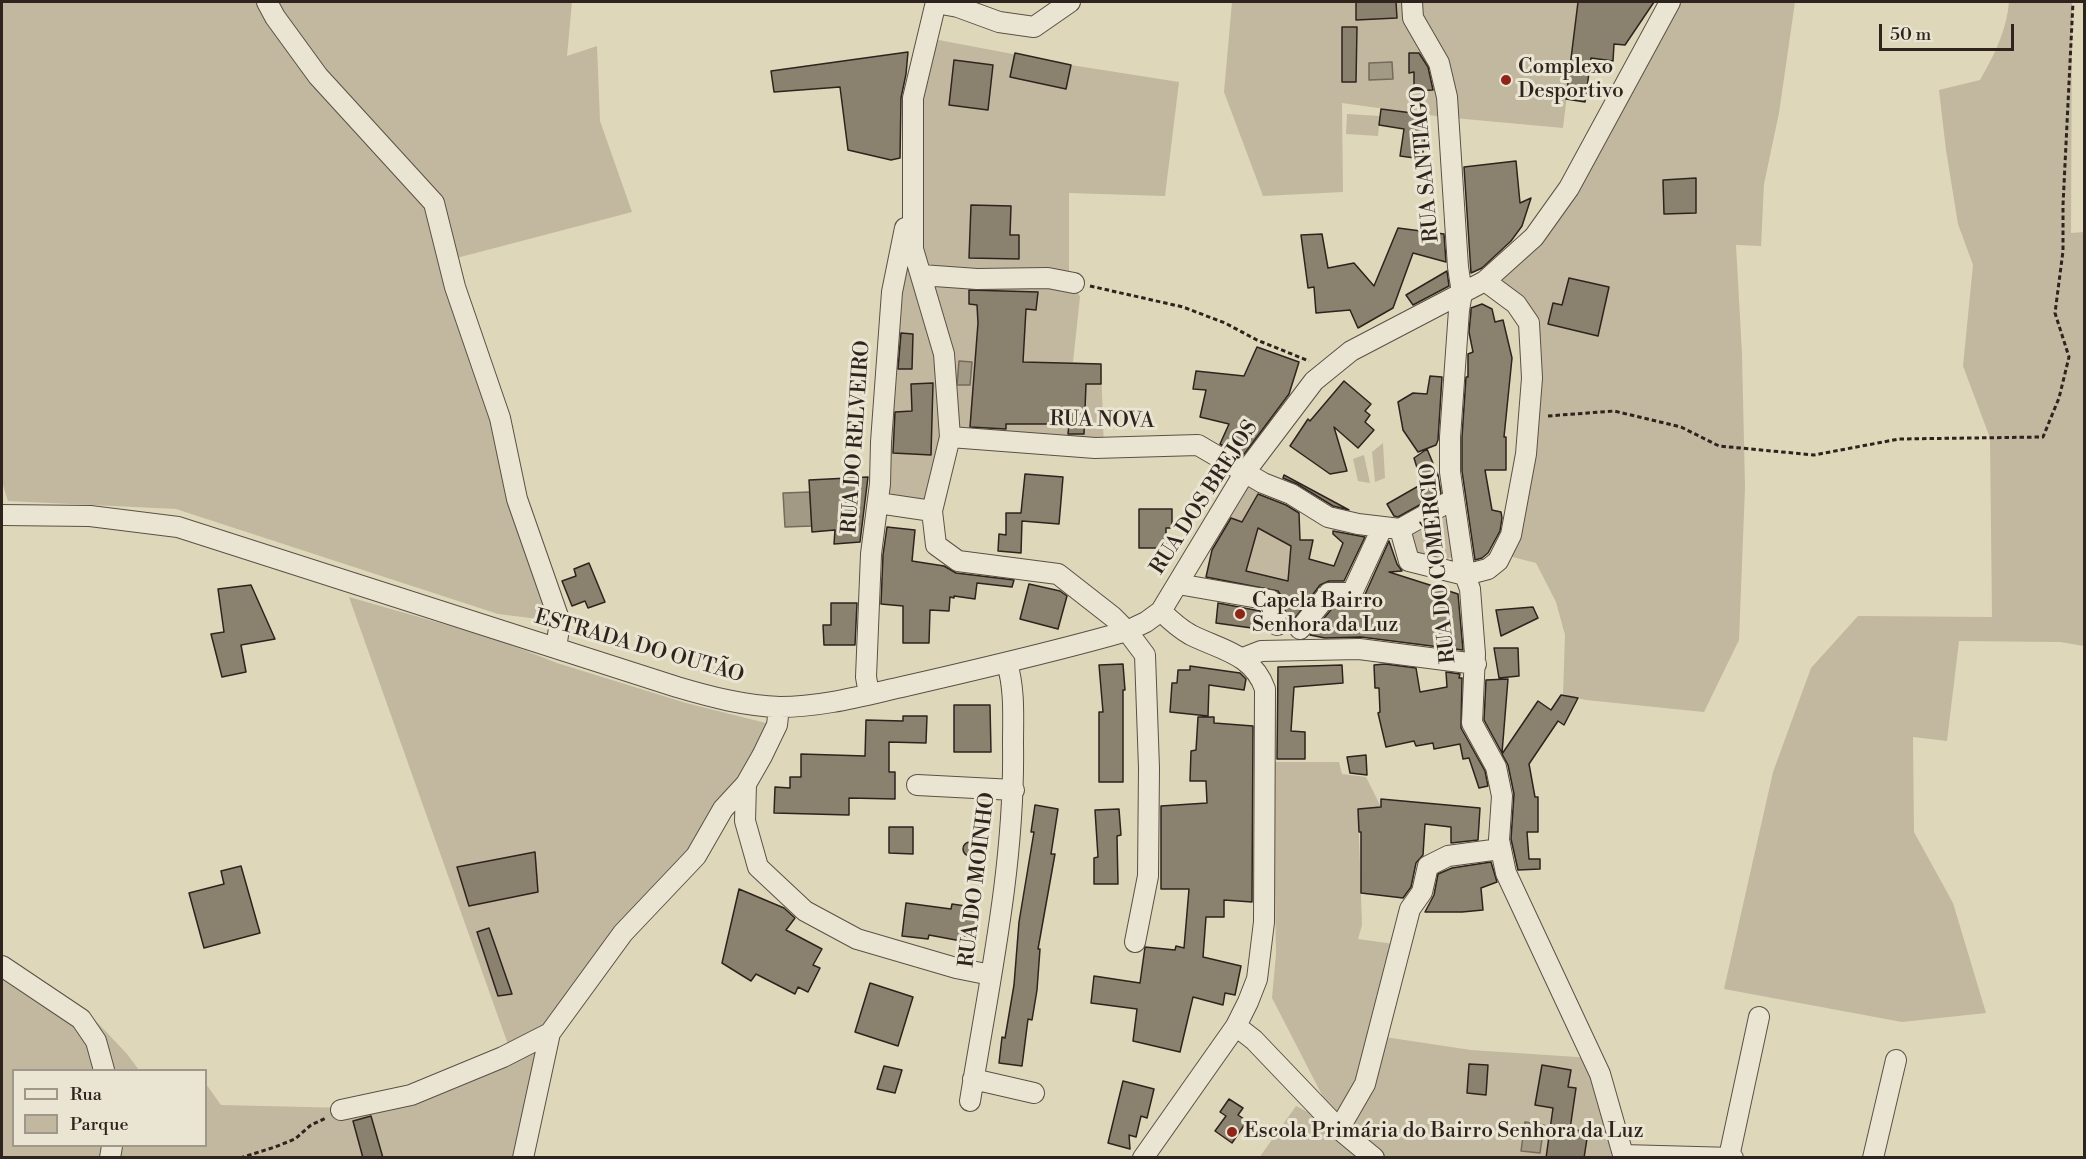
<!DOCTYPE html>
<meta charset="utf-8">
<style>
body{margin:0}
#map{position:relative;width:2086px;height:1159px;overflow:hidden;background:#dfd7ba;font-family:"Libre Bodoni",serif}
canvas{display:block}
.frame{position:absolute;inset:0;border:3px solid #2f231e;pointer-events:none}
.legend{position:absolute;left:12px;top:1069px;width:195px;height:78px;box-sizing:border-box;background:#eae5d2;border:2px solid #9f978a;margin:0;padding:8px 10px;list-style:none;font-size:18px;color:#2f231e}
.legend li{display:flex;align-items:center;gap:12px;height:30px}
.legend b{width:30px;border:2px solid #9f978a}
.scale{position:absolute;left:1879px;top:24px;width:135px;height:27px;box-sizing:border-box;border:3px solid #2f231e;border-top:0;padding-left:8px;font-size:18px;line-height:21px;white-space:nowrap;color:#2f231e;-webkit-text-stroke:4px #eae5d2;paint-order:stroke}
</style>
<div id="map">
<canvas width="2086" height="1159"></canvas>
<div class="frame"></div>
<ul class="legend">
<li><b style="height:8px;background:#eae5d2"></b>Rua</li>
<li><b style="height:16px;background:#c1b89f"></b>Parque</li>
</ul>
<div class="scale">50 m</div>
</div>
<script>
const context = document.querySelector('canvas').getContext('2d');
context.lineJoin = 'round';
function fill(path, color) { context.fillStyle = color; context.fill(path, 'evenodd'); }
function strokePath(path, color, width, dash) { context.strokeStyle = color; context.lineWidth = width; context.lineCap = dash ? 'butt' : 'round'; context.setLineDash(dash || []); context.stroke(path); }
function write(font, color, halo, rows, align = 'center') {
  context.font = font + ' "Libre Bodoni",serif'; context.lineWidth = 6; context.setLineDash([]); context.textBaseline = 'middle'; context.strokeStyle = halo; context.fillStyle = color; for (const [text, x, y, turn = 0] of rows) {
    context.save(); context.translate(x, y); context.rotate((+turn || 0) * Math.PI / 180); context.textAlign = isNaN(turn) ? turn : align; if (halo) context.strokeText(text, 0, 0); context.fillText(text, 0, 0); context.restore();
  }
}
fill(new Path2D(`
 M2,2H572L567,56L597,46L600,121L632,212L449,260L563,622L498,614L176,509L8,501L2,482Z
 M1232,2H1578L1563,128L1443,117L1342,103L1343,192L1263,196L1224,92Z
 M1680,2H1795L1779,113L1764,184L1761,246L1736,245L1742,354L1745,487L1739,640L1704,712L1586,700L1563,695L1565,635L1556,602L1536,563L1501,554L1511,534L1529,323L1501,283Z
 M2009,2H2072L2071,233L2084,232V646L2060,642L1959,641L1947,741L1913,737L1914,832L1953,903L1986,1013L1902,1022L1724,989L1773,772L1811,668L1858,616L1992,617L1990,438L1963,366L1973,265L1958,224L1946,150L1939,90L1980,80C1994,56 2007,29 2009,2Z
 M928,38L1071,65L1179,82L1165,196L1069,193V272L1080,297L1073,362L1101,364L1104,448L951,437L932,511L878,503L898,261Z
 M1347,114L1380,116L1378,136L1346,134Z
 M1383,443L1385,478L1375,482L1372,452Z
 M1364,455L1370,483L1358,481L1353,459Z
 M1240,480L1260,490L1252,505L1300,550L1290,560L1288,580L1230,567L1235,553L1250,557L1258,529L1227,516Z
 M1442,514L1447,521L1452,557L1444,560L1415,556L1410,528Z
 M349,597L496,639L557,663L686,703L774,725L762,756L550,1033L523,1157H2V967L79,1017L95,1020L127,1054L139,1070H14V1146H206V1084L221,1105L350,1108L511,1053Z
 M1273,762H1339L1342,774L1366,777L1381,807L1358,809L1362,925L1358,939L1401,945L1378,1036L1471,1050L1592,1058L1624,1157L1259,1158L1296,1106L1339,1128L1272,998L1276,954ZM1469,1064L1488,1065L1486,1095L1467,1093Z`), '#c1b89f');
const water = new Path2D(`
 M1392,62L1393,79L1369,80V63Z
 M959,361L972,362L970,385H957Z
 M810,492L812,526L785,527L783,493Z
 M1525,1122L1544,1125L1540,1153L1521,1151Z`);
fill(water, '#a39a85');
strokePath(water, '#756a5c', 1.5);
const building = new Path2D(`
 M1356,2H1396L1397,18L1356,20Z
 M1578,2H1654L1625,45L1614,44L1613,61L1591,58L1585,102L1566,99Z
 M1342,27H1357L1356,82H1342Z
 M908,52L906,74L901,98L900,158L891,160L848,150L840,87L774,92L771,71Z
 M1015,53L1071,65L1066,89L1010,77Z
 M1409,53H1419L1428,67L1433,90L1414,91V72L1409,73Z
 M954,60L993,65L988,110L949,105Z
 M1381,109L1428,115L1422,159L1400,156L1404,129L1379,125Z
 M1516,161L1520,203L1531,198L1522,226L1511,241L1482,268L1471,273L1464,167Z
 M1696,178V213L1664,214L1663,180Z
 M971,205L1011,206L1010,235H1019V259L969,258Z
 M1398,228L1444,234L1446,262L1413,253L1393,308L1358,328L1350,310L1316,313L1314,287L1308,288L1301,235L1322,234L1328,268L1354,263L1374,286Z
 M1447,271L1449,286L1413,305L1406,295Z
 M1569,278L1609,287L1598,336L1548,324L1553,303L1562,305Z
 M969,290L1038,292L1036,310L1026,309L1023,362L1101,364V384H1086L1084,434H1068L1069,424H1006V429L970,427L978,323L977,305L969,304Z
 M1482,304L1492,309L1495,322L1503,320L1512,358L1504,437H1506V470H1485L1492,510L1501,512L1502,518L1500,531L1488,553L1482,558L1475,560L1462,471V437L1466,377H1468V354L1473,352L1469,332L1471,311V308Z
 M901,333L913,334L912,369H898Z
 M1257,347L1299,362L1289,394L1242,457L1220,444L1229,424L1200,417L1206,390L1193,389L1196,371L1244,376Z
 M1430,376L1442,377L1438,440L1436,445L1418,452L1403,430L1398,402L1413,393L1427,394Z
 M1344,381L1371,404L1365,411L1370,415L1365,422L1374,430L1358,448L1334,427L1347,471L1330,474L1290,446L1308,419L1310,421Z
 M933,383L931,455L893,453L895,412L912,411L911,384Z
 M1427,449L1438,475L1441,493L1398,517L1394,516L1387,504L1422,484L1414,458Z
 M1025,474L1063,477L1059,524L1022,521L1021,553L998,551L999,534L1006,535V513H1021Z
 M1284,475L1338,504L1349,510L1333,506L1297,484L1283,478Z
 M868,477L860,542L834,544L835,530L812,532L809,480Z
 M1258,494L1286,505L1299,513L1300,540H1313L1309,559L1334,566L1343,543L1333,534V531L1365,537L1344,581H1329L1320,585L1289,626L1282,597L1278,591L1206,577L1212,550L1231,518L1242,522ZM1258,528L1291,546L1288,581L1246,571Z
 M1139,509H1172V528H1166V548H1139Z
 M887,527L915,530L912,561L944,566L956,573L1014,580L1012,587L977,583L975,599L954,596V598L950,597L949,611L930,610L929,643H903V606L881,604L883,555Z
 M1389,541L1397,564L1402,571L1389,572L1458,594L1463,650L1361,637L1325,638L1310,635L1335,605H1353L1358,603L1363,599Z
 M589,563L605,602L588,608L585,601L572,606L562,581L576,576L574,569Z
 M1029,584L1060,591L1067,596L1058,629L1020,619Z
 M251,585L275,639L241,645L246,672L222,677L211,634L224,632L218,589Z
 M831,603H857L855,645H824L823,625H831Z
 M1218,603L1260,611L1266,630L1216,623Z
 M1533,607L1538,618L1501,636L1496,610Z
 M1494,648H1518L1519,676L1499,678Z
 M1123,664L1125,690H1123V782H1099V712H1103L1099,665Z
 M1385,664L1416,668L1420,692L1447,687L1446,672L1460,674L1459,678H1462L1461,728L1485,771L1488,786L1479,788L1469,758L1463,759L1460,744L1434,749L1433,743L1416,746L1414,741L1386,747L1378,713L1380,712L1379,688H1375L1374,665Z
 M1342,665L1343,683L1294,687L1291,731L1305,732V759H1277L1278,667Z
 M1190,666L1240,673L1246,679L1244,690L1209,685L1208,716L1170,712L1172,683H1177L1178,670H1190Z
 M1508,679L1502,753L1484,720L1486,680Z
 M1561,695L1578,698L1564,725L1558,721L1529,764L1535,797H1538V832H1527L1529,859H1540V869L1518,870L1511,839L1514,794L1508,765L1502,754L1538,701L1551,710Z
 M954,705H990L991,752H954Z
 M903,716H927L926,743L889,742V772H895V799L849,798V815L774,813L775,787L790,788V777H801V754L865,756L866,720L903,721Z
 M1198,717H1214V723L1253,726L1252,900V902L1224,900V917H1206L1203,957L1241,966L1235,995L1225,993L1223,1005L1193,997L1180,1052L1133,1041L1137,1009L1091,1003L1094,976L1140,983L1145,947L1175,950L1176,946L1184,948L1189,889H1161V806L1207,803L1206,781H1190L1191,751L1196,750Z
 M1366,755L1367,775L1350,773L1347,757Z
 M1381,799L1480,808L1478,840L1451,843V827L1425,824L1423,855L1416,863L1411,887L1403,898L1361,893V832H1359L1358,809L1381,807Z
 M1035,805L1058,809L1051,854H1055L1038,949H1040L1037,990L1032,1020L1028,1019L1022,1066L999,1063L1002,1037L1005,1038L1014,985L1019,922L1034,832H1031Z
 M1119,809L1121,835L1117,836L1118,884H1094V858L1098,857L1095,810Z
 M889,827H913V854L889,853Z
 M963 849a7 7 0 1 1 14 0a7 7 0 1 1-14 0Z
 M535,852L538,892L469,906L457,867Z
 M1491,862L1497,882L1481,888L1483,910L1462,912H1425L1434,895L1438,874L1452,868Z
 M241,866L260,933L204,948L189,893L224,884L221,871Z
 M739,889L784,908L795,918L786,930L822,949L813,965L820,968L808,992L798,987L795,994L756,974L751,981L722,963Z
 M906,903L951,909L952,904L979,908L972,943L929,935L928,939L902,936Z
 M489,928L512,994L498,996L477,932Z
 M870,983L913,997L898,1046L855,1032Z
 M1469,1064L1488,1065L1486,1095L1467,1093Z
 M1542,1065L1571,1070L1568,1087L1576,1088L1570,1129L1588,1132L1584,1158H1546L1553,1108L1535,1105Z
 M884,1066L902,1070L895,1093L877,1089Z
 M1123,1081L1154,1089L1147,1118L1141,1116L1136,1137L1129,1135L1130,1149L1108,1143Z
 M1229,1099L1243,1108L1238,1115L1247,1121L1232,1143L1215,1131L1226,1116L1220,1112Z
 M371,1116L383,1158H363L353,1121Z`);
fill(building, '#8b816f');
strokePath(building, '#2f231e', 1.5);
const minor = new Path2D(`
 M267,2L275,17L318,76L434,203L455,287L500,418L517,499L560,622L556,648
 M936,2L913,98V249L944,354L950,437L932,511L936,545L958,561L1058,574L1113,617L1127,631L1145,655L1149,768L1148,876L1135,942
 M1412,2L1413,18L1439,63L1447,97L1458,267L1462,293L1459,310L1450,437V472L1465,575L1470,589L1475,654L1472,723L1496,767L1502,796L1499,840L1506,873L1600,1074L1624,1158
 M936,3L958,7L999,22L1034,27L1070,2
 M921,275L977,279L1048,278L1074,283
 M950,437L1095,448L1198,445L1263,483L1291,494L1328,517L1358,524L1400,529
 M1454,499L1400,529L1409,561L1465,575L1488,569L1498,561L1511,535L1526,454L1532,378L1529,323L1516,304L1485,281
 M878,503L932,511
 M2,515L90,516L178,527L677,687C711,697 745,706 780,707C823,707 865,695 906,686C980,669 1054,652 1127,631L1146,622L1161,611L1245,472L1314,381L1351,351L1485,281L1534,237L1569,188L1670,2
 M1178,584L1270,600L1277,625
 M1300,629L1329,593H1352L1382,528
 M1243,658L1261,651L1359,649L1476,664
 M869,694L866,677L871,554L880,484L881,442L892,292L905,228
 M746,784L745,821L758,867L805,911L857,939L956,968L991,975
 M917,785L1014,790
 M2,966L81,1019L96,1041L104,1070
 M1236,1026L1254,1040L1339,1129L1374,1158
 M973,1079L1034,1093
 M970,1101C989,983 1015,865 1013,745C1013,717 1015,690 1007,663
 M341,1110L411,1095L503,1057L550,1033
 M1339,1129L1365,1084L1410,909L1422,892L1428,866L1448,856L1500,849
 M1623,1155L1733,1158
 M1729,1157L1759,1017
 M110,1158L112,1146
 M523,1158L550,1033L623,933L696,856L723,809L746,784L762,756L777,725L779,707
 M1143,1158L1236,1026L1248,1002L1257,979L1264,922L1265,689C1253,654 1221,650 1191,635C1180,629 1170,620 1161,611
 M1873,1158L1896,1060`);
strokePath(minor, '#5b5045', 22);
strokePath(new Path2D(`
 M1090,286L1183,307L1225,323L1257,340L1309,361
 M1548,416L1614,411L1681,427L1719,446L1814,455L1899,439L2043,437L2059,398L2069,357L2055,313L2063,251V205L2073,2
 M240,1158L275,1147L295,1139L311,1125L326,1118`), '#2f231e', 3, [4.5, 3]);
strokePath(minor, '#eae5d2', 20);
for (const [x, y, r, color] of [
 [1506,80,6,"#8f2418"],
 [1240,614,6,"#8f2418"],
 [1232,1132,6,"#8f2418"]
]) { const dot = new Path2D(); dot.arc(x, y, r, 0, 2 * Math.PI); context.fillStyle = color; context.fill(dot); strokePath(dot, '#eae5d2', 2); }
write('21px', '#2f231e', '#eae5d2', [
 ["Complexo",1518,68],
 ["Desportivo",1518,92],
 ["Capela Bairro",1252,602],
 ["Senhora da Luz",1252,626],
 ["Escola Primária do Bairro Senhora da Luz",1244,1132]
], 'left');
write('21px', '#2f231e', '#eae5d2', [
 ["RUA SANTIAGO",1426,164,-95],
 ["RUA NOVA",1102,421,1],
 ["RUA DO RELVEIRO",857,437,-86],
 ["RUA DOS BREJOS",1205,498,-57],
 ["RUA DO COMÉRCIO",1439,563,-96],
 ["ESTRADA DO OUTÃO",639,647,16],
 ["RUA DO MOINHO",978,880,-83]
]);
</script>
